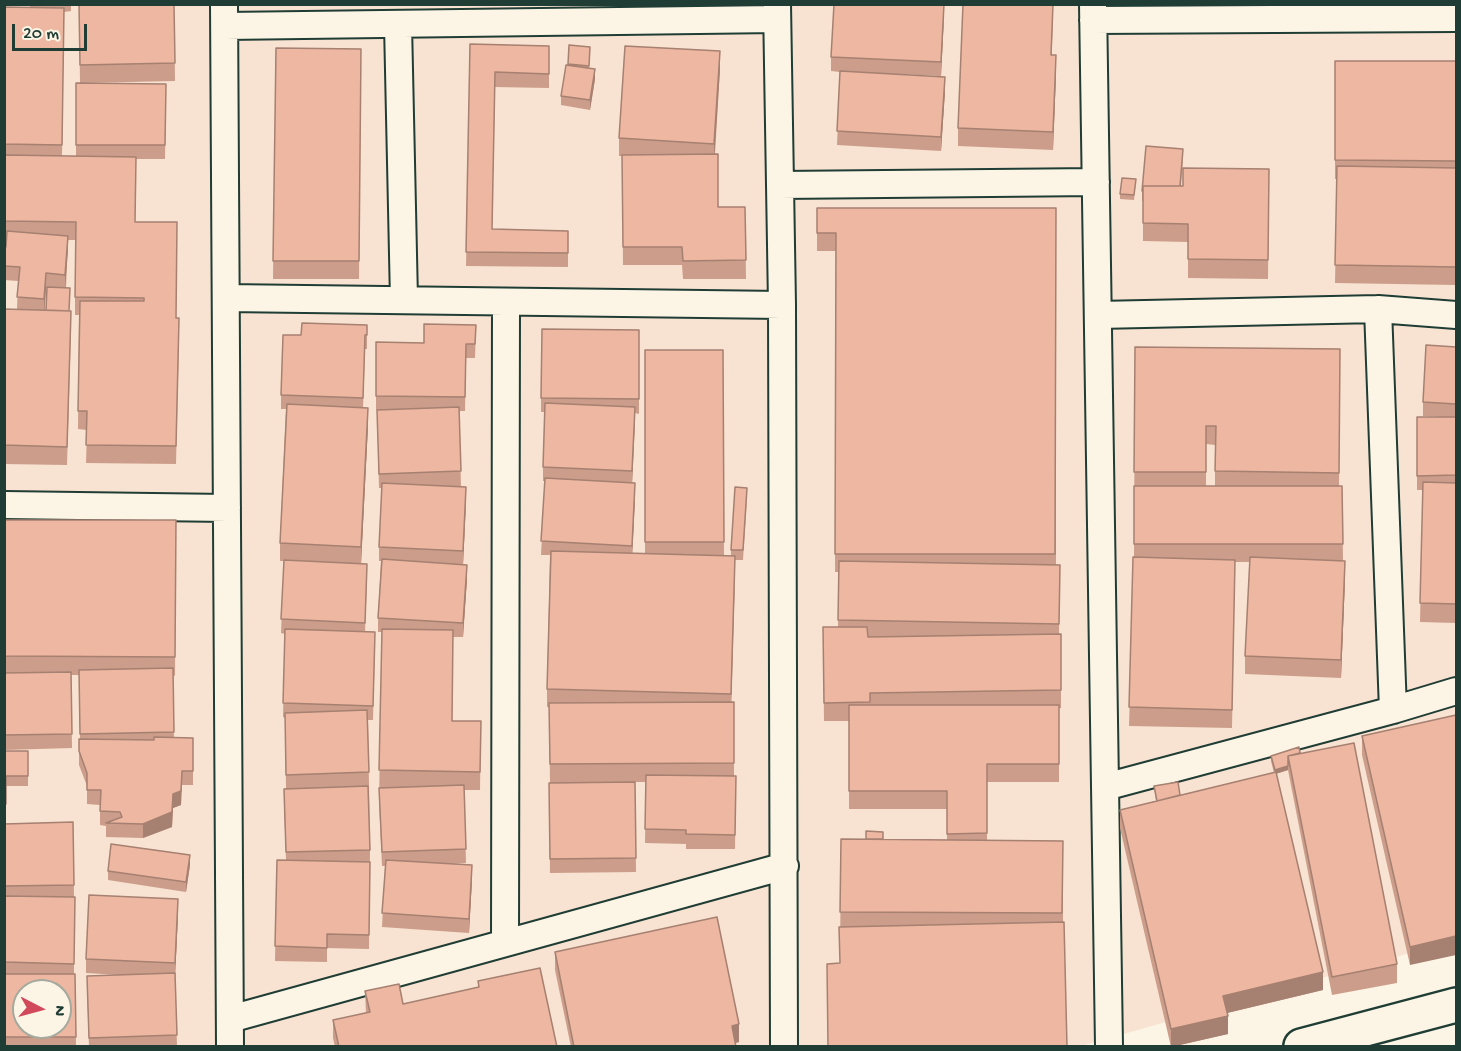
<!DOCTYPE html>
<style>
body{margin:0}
#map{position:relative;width:1461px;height:1051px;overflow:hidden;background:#fcf5e5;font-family:"Gochi Hand",sans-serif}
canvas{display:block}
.frame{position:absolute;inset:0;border:6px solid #1f3d34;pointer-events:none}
.north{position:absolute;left:12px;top:979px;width:60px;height:60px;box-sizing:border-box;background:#fcf5e5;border:2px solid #a4ab9e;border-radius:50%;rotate:96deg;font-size:16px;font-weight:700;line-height:24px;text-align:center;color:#1f3d34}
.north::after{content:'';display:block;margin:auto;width:21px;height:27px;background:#d1495b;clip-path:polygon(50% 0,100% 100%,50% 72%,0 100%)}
.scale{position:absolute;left:12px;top:24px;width:75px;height:27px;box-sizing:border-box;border:3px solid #1f3d34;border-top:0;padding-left:8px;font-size:18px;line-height:21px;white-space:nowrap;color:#1f3d34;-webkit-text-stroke:4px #fcf5e5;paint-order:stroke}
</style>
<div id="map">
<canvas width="1461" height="1051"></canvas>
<div class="frame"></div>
<div class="north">N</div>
<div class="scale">20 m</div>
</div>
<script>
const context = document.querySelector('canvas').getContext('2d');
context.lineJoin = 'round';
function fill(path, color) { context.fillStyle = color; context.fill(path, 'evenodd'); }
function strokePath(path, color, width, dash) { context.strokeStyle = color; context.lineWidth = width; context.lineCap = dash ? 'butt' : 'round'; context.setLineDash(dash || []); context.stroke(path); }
fill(new Path2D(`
 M5,5H1456V940L1081,1046H5ZM24,991H60V1027H24Z`), '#f8e2d1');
const minor = new Path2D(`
 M224,4L230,1046
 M777,4L782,305L784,1046
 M1093,4L1109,1046
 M1093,20L1456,18
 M398,24L404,300
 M225,26L777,19
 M780,185L1096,182
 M226,298L782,305
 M1098,315L1378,309
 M4,505L227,508
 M1393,710L1378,309L1456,315
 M1105,787L1393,710L1456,691
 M505,943L506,302
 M230,1019L785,866`);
const tertiary = new Path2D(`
 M1301,1046L1456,1005`);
strokePath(minor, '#1f3d34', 30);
strokePath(tertiary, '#1f3d34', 38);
strokePath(minor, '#fcf5e5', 26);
strokePath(tertiary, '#fcf5e5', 33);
fill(new Path2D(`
 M30,4H71V11L64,12L62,156H76V83L166,84L165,159H136L135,222L176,318L179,336L176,464L86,463L87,430L78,429L79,315H75V240H68L66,288L71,329L67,465L4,464V309L17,310L18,281L4,280V247H6L7,239H4V7H30ZM46,288H47L46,310H45Z
 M79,4H174L175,81L80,83Z
 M1053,4L1051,55L1056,73L1053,150L958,146V128Z
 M944,15L941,76L899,74L945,91L941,151L837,145L840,72L831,71V57Z
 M470,44L549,46V88L495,87L492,229L568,231V267L466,266Z
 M590,47L589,68L595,79L590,110L561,105V96L568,65Z
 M276,48L361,49L359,279H273Z
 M1335,61H1456V285L1335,283L1337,179H1335Z
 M720,69L715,154L718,207H745L746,279H683L682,265H623L622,156H619V138Z
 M1183,158L1181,186L1269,169L1268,279L1188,278V242L1143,241V201H1142V191Z
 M1136,179L1134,200L1120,199V194Z
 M817,208H1056V565H1060L1059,634L1061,690V708H1059V782H987V840L1063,841V922L840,963L841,839L947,840V809H849V721H824L823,627H838L839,572H835L836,251H817Z
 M367,325V349H365L363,408L368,426L361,563L367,578L365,632L375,646L373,720H368L370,850L369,949L327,948V962L275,961L277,860H286L284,803V789L286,788L285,718L283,717L285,634L281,633L284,561H280V543L286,409H281V395L301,335Z
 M476,325L475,358H466L465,411H459L461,486H444L466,501L463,565L467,579L463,637H453L452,721H481L480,790H464L466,863L448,864L472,879L469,933L382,927L385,866H382L379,802L382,632H378V618L381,561H379V547L382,488H379L377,410H376V342L424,343Z
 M639,330V414L635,413L632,483L635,497L632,554H645V350H723L724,556H731V550L747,497L743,560H735L731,702H734V776H736L735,849H686V844L645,843L646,782H635L636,872L550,873L549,783L628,782L550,783L549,707H547V689L550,555H541L545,481H543V467L545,412H541V398Z
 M1135,347L1340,349L1339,486H1342L1343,561L1345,579L1341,678L1245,674V656L1250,562H1235L1232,728L1129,726L1134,557ZM1206,444L1215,445V486H1206Z
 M1456,347V623L1420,622L1423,490H1417V417H1442L1423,416V402Z
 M4,520H176L175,676L173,675L174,738H193V785H182L181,805L173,808L172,827L143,838L106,837V826L100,825V805L87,804V786L79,765V739H80L79,675H71L72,748L4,750Z
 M1456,715L1410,965L1362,755V736Z
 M4,751H28V786H6V814H4Z
 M1300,753L1397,964V983L1332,995L1288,770L1276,774L1323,990L1227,1013L1228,1034L1171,1047L1120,828V810L1156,801L1154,786L1180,795L1274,773L1271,761V756Z
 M73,822L74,897V974H75L76,1047H4V824Z
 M190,865L186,892L108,880V871Z
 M178,914L175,977L177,1047H89L87,990L119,975L86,973V959Z
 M555,952L739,1042L735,1043L736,1047H571L555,970Z
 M478,981L557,1047H335L333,1038V1020L366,1013L365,991L403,1004L478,987Z`), '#cc9d8a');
fill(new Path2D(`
 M944,4V15L941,76V62Z
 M1053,4V13L1051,73V55Z
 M720,51V69L714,162V144Z
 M1056,55V73L1053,150V132Z
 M595,69V79L590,110V100Z
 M945,77V91L941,151V137Z
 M68,236V250L65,289V275Z
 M46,273V288L44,313V299Z
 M635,407V421L632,485V471Z
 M368,408V426L361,565V547Z
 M635,483V497L632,560V546Z
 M466,487V501L463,565V551Z
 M735,556V575L731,712V694Z
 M1345,561V579L1341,678V660Z
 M467,565V579L463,637V623Z
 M1288,766V770L1275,774V770Z
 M182,771L181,805L173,808L172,827L143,838V824L173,794Z
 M190,855V865L186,892V882Z
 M472,865V879L469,933V919Z
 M178,899V914L175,977V963Z
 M1456,936V955L1410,965V947Z
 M1323,972V990L1223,1014V996Z
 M1228,1016V1034L1171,1047V1029Z
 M739,1024V1042L732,1044V1026Z`), '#a68071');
const building = new Path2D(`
 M79,4H174L175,63L80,65Z
 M834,4H944L941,62L831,57Z
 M963,4H1053L1051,55H1056L1053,132L958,128Z
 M4,7L64,8L62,145L4,144Z
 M470,44L549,46V74L495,72L492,229L568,231V253L466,252Z
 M569,45L590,47L589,66L568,64Z
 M625,46L720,51L714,144L619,138Z
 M276,48L361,49L359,261H273Z
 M1335,61H1456V161L1335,160Z
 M566,65L595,69L590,100L561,96Z
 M840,71L945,77L941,137L837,131Z
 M76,83L166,84L165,145H76Z
 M1146,146L1183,149L1180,186H1143V191H1142Z
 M718,154V207H745L746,260L683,261L682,247H623L622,155Z
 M4,155L136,157L135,222H177L176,318H179L176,446L86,445L87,411H78L80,301H144V298L75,297L76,222L4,221Z
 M1337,166L1456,168V267L1335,265Z
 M1183,168L1269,169L1268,260L1188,259V224L1143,223V186H1183Z
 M1122,178L1136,179L1134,195L1120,194Z
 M817,208H1056L1055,554H835L836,233H817Z
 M7,231L68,236L65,275L46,273L44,299L17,297L20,267L4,266V247H6Z
 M47,287L70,288L69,311L46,310Z
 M4,309L71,311L67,447L4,445Z
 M302,323L367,325V335H365L363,398L281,395L283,335H301Z
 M424,324L476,325L475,344H466L465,397L376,396V342L424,343Z
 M542,329L639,330V399L541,398Z
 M1426,345L1456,347V404L1423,402Z
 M1135,347L1340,349L1339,473L1215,471L1216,426H1206V472H1134Z
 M645,350H723L724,542H645Z
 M545,403L635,407L632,471L543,467Z
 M287,404L368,408L361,547L280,543Z
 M459,407L461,471L379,474L377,410Z
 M1417,417H1456V475L1417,476Z
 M545,478L635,483L632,546L541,541Z
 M1423,482L1456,483V604L1420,603Z
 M382,483L466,487L463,551L379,547Z
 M1134,486H1342L1343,544H1134Z
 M735,487L747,488L743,550H731Z
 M4,520H176L175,657L4,656Z
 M551,551L735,556L731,694L547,689Z
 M1133,557L1235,560L1232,710L1129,707Z
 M1250,557L1345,561L1341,660L1245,656Z
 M382,559L467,565L463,623L378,618Z
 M284,560L367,564L365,623L281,619Z
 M839,561L1060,565L1059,624L838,620Z
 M823,627H867L868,637L1061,634V690L870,693V702L824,703Z
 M285,629L375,632L373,706L283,703Z
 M382,629L453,630L452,721H481L480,772L379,770Z
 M173,668L174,732L80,734L79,670Z
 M71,672L72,734L4,735V673Z
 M734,702V763L550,764L549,703Z
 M849,705H1059V764H987V833L947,834V791H849Z
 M367,710L369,772L286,775L285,713Z
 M1456,715V936L1410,947L1362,736Z
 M154,737L193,738V771H182L181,791L173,794L172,812L143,824L106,823L122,817L120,812L100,811L101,790H87V773L79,751V739L154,740Z
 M1354,743L1397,964L1332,977L1288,756Z
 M1299,747L1300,753L1288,756V766L1275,770L1271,756Z
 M4,751H28V776H6V804H4Z
 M1276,772L1323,972L1223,996L1228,1016L1171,1029L1120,810Z
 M646,775L736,776L735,835L686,834V830L645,829Z
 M635,782L636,858L550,859L549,783Z
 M1178,782L1180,795L1157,801L1154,786Z
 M464,785L466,849L382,852L379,788Z
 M368,786L370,850L286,852L284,789Z
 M73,822L74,885L4,886V824Z
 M866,831L883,832V839H866Z
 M841,839L1063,841L1062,913L840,912Z
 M111,844L190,855L186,882L108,871Z
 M277,860L370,862L369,935L327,934V948L275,946Z
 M386,860L472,865L469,919L382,913Z
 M89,895L178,899L175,963L86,959Z
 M4,896L75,897L74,964L4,962Z
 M717,917L739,1024L732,1026L736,1047H574L555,952Z
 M1064,922L1067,1047H828L827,964L840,963L839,927Z
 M540,968L557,1047H339L333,1020L370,1012L365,991L399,984L403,1004L479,987L478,981Z
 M175,973L177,1035L89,1038L87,976Z
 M4,974H75L76,1037H4ZM24,991H60V1027H24Z`);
fill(building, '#edb7a1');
strokePath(building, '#a68071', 1.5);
</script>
